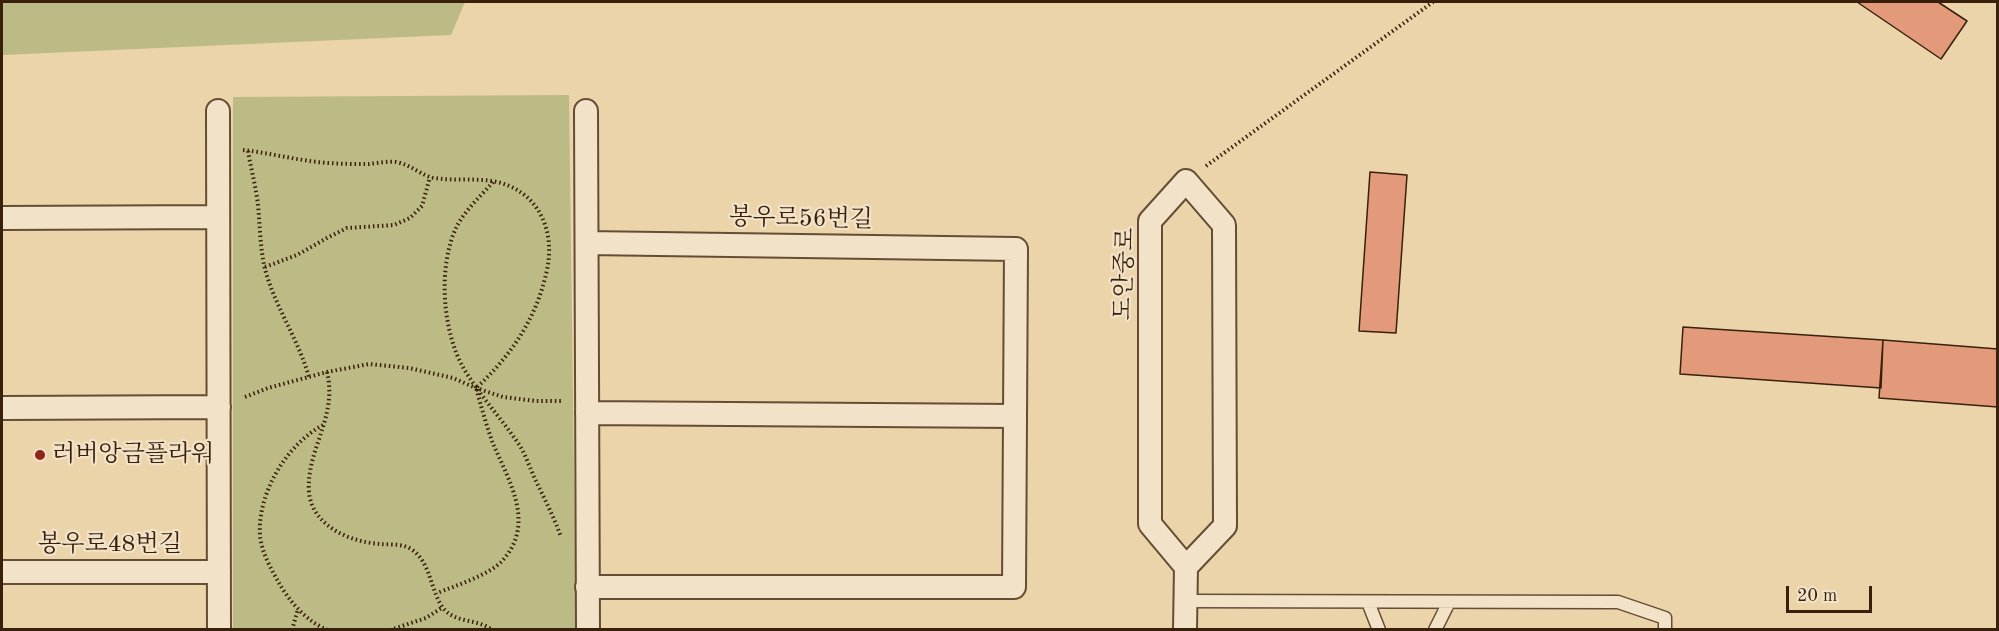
<!DOCTYPE html>
<meta charset="utf-8">
<style>
body{margin:0}
#map{position:relative;width:1999px;height:631px;overflow:hidden;background:#ebd3aa;font-family:"Old Standard TT",serif}
canvas{display:block}
.frame{position:absolute;inset:0;border:3px solid #38200c;pointer-events:none}
.scale{position:absolute;left:1786px;top:586px;width:86px;height:27px;box-sizing:border-box;border:3px solid #38200c;border-top:0;padding-left:8px;font-size:18px;line-height:21px;white-space:nowrap;color:#38200c;-webkit-text-stroke:4px #f2e2c8;paint-order:stroke}
</style>
<div id="map">
<canvas width="1999" height="631"></canvas>
<div class="frame"></div>
<div class="scale">20 m</div>
</div>
<script>
const context = document.querySelector('canvas').getContext('2d');
context.lineJoin = 'round';
function fill(path, color) { context.fillStyle = color; context.fill(path, 'evenodd'); }
function strokePath(path, color, width, dash) { context.strokeStyle = color; context.lineWidth = width; context.lineCap = dash ? 'butt' : 'round'; context.setLineDash(dash || []); context.stroke(path); }
function write(font, color, halo, rows, align = 'center') {
  context.font = font + ' "Old Standard TT","Noto Serif KR",serif'; context.lineWidth = 4.5; context.setLineDash([]); context.textBaseline = 'middle'; context.strokeStyle = halo; context.fillStyle = color; for (const [text, x, y, turn = 0] of rows) {
    context.save(); context.translate(x, y); context.rotate((+turn || 0) * Math.PI / 180); context.textAlign = isNaN(turn) ? turn : align; if (halo) context.strokeText(text, 0, 0); context.fillText(text, 0, 0); context.restore();
  }
}
fill(new Path2D(`
 M2,2H465L451,35L2,55Z
 M569,95L576,629H233V97Z`), '#bcbb85');
const building = new Path2D(`
 M1857,2H1938L1967,21L1941,59Z
 M1370,172L1407,175L1396,333L1359,331Z
 M1683,327L1883,340L1881,388L1680,374Z
 M1883,340L1998,349V407L1879,398Z`);
fill(building, '#e29a7b');
strokePath(building, '#38200c', 1.5);
const service = new Path2D(`
 M1185,601L1618,602L1665,618V630
 M1368,602L1379,630
 M1435,630L1449,602`);
const minor = new Path2D(`
 M218,111L219,630
 M586,111L588,630
 M2,218L218,217
 M587,243L1016,249L1014,587H587
 M2,408L219,407
 M587,413L1015,416
 M2,572H219
 M1185,630L1186,567L1150,524V221L1186,181L1224,225L1225,526L1186,567`);
strokePath(service, '#654d34', 15);
strokePath(minor, '#654d34', 26);
strokePath(new Path2D(`
 M243,150C271,153 299,161 328,163C342,164 356,164 369,164C378,163 388,161 396,162C412,165 422,176 434,178C453,181 473,178 492,181C539,189 557,232 546,274C536,319 510,357 476,388C481,406 486,424 492,441C508,480 537,523 502,561C489,575 455,586 437,593
 M248,151C251,169 256,187 258,205C260,225 260,245 264,265C273,304 298,338 309,377
 M1206,166L1433,2
 M493,182C481,196 464,211 456,228C438,267 442,331 464,369C480,396 502,419 520,446C526,456 530,468 535,479C544,498 554,517 561,537
 M265,267L297,255L327,238L347,228L394,225L410,218L422,206L430,177
 M327,372C338,418 306,449 309,492C312,526 350,542 380,544C390,545 401,543 411,549C431,562 430,590 443,608C456,624 477,618 492,630
 M245,397L268,388L327,372L369,364L409,368L453,378L476,388L503,397L536,401H563
 M323,425C286,445 257,494 260,536C262,553 271,569 279,583C290,602 307,622 328,630
 M292,630L298,609
 M390,630L426,618L443,607`), '#38200c', 4, [1.5, 3]);
strokePath(service, '#f2e2c8', 12);
strokePath(minor, '#f2e2c8', 22);
for (const [x, y, r, color] of [
 [40,455,6,"#8f2418"]
]) { const dot = new Path2D(); dot.arc(x, y, r, 0, 2 * Math.PI); context.fillStyle = color; context.fill(dot); strokePath(dot, '#f2e2c8', 2); }
write('24px', '#38200c', '#f2e2c8', [
 ["봉우로56번길",801,219,1],
 ["도안중로",1125,274,-88],
 ["봉우로48번길",110,545]
]);
write('24px', '#38200c', '#f2e2c8', [
 ["러버앙금플라워",52,455]
], 'left');
</script>
